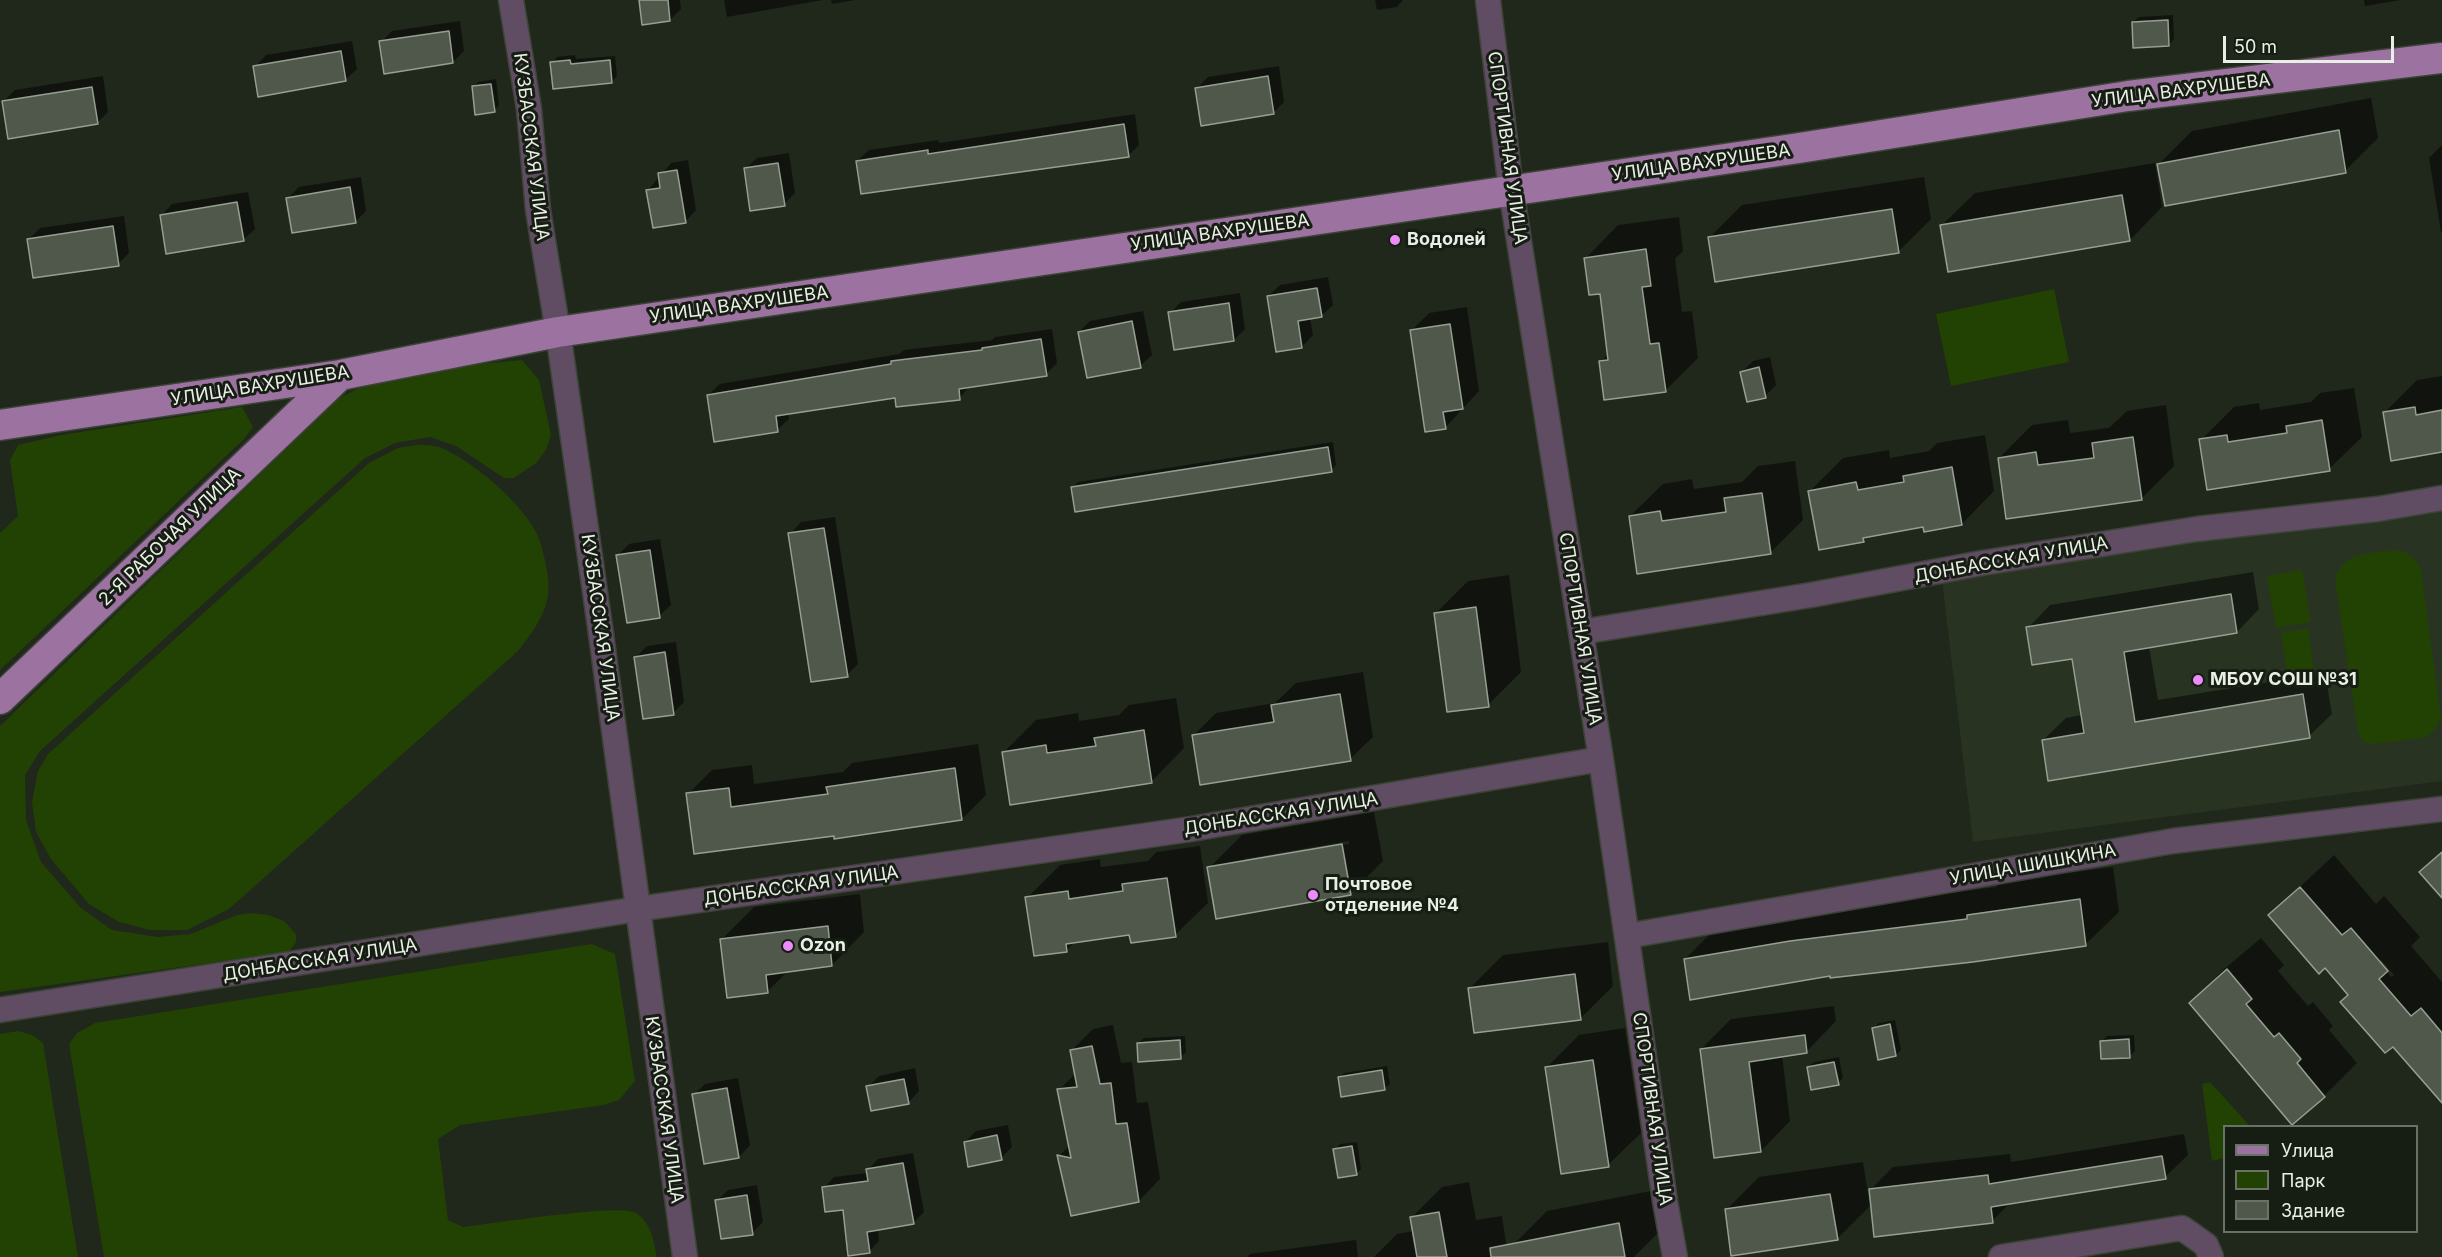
<!DOCTYPE html>
<meta charset="utf-8">
<style>
body{margin:0}
#map{position:relative;width:2442px;height:1257px;overflow:hidden;background:#20271b;font-family:Inter,sans-serif}
canvas{display:block}
.legend{position:absolute;left:2223px;top:1125px;width:195px;height:108px;box-sizing:border-box;background:#161d12;border:2px solid #6a7167;margin:0;padding:8px 10px;list-style:none;font-size:18px;color:#e9eee6}
.legend li{display:flex;align-items:center;gap:12px;height:30px}
.legend b{width:30px;border:2px solid #6a7167}
.scale{position:absolute;left:2223px;top:36px;width:171px;height:27px;box-sizing:border-box;border:3px solid #e9eee6;border-top:0;padding-left:8px;font-size:18px;line-height:21px;white-space:nowrap;color:#e9eee6;-webkit-text-stroke:4px #161d12;paint-order:stroke}
</style>
<div id="map">
<canvas width="2442" height="1257"></canvas>
<ul class="legend">
<li><b style="height:8px;background:#9c72a1"></b>Улица</li>
<li><b style="height:16px;background:#224203"></b>Парк</li>
<li><b style="height:16px;background:#50584b"></b>Здание</li>
</ul>
<div class="scale">50 m</div>
</div>
<script>
const context = document.querySelector('canvas').getContext('2d');
context.lineJoin = 'round';
function fill(path, color) { context.fillStyle = color; context.fill(path, 'evenodd'); }
function strokePath(path, color, width, dash) { context.strokeStyle = color; context.lineWidth = width; context.lineCap = dash ? 'butt' : 'round'; context.setLineDash(dash || []); context.stroke(path); }
function write(font, color, halo, rows, align = 'center') {
  context.font = font + ' Inter,sans-serif'; context.lineWidth = 6; context.setLineDash([]); context.textBaseline = 'middle'; context.strokeStyle = halo; context.fillStyle = color; for (const [text, x, y, turn = 0] of rows) {
    context.save(); context.translate(x, y); context.rotate((+turn || 0) * Math.PI / 180); context.textAlign = isNaN(turn) ? turn : align; if (halo) context.strokeText(text, 0, 0); context.fillText(text, 0, 0); context.restore();
  }
}
fill(new Path2D(`
 M2442,504V781L1973,842L1942,580Z`), '#293322');
fill(new Path2D(`
 M2054,289L2069,362L1951,386L1936,314Z
 M522,360L539,380L551,435L546,450L536,463L514,478H504L456,446L430,437L395,443L365,458L40,751L25,775L26,820L41,862L81,908L112,930L158,937L191,934L237,915L251,913L268,915L284,921L296,934V942L289,952L0,992V726L339,398L372,382L428,369Z
 M242,407L253,427L244,439L0,670V533L18,516L10,460L18,445L61,435Z
 M416,445C423,445 432,445 439,447C471,459 522,503 537,534C543,547 551,582 548,596C544,618 531,634 518,651L229,909L187,930H150L119,922L89,904L51,859L36,832L32,802L38,771L48,754L369,463L398,448Z
 M2398,550C2410,554 2416,558 2421,569L2441,718L2433,732L2424,738L2370,744L2362,740L2358,732L2335,579C2343,551 2373,553 2398,550Z
 M2302,570L2311,622L2276,628L2267,576Z
 M2308,628L2315,677L2288,681L2281,632Z
 M592,944L615,954L635,1081L619,1100L604,1105L460,1125L438,1139L448,1220L463,1227C490,1224 621,1203 636,1213C652,1224 653,1240 657,1257H104L69,1044L77,1033L95,1023Z
 M18,1031L32,1035L43,1043L78,1257H0V1034Z
 M2210,1082L2250,1126H2224V1158L2212,1161L2202,1084Z`), '#224203');
fill(new Path2D(`
 M641,0H680L681,9L670,20Z
 M724,0H823L727,17Z
 M831,0H855L832,4Z
 M1375,0H1403L1397,7L1377,10Z
 M2364,0H2401L2365,6Z
 M2173,15L2174,39L2169,45L2133,22L2139,17Z
 M460,21L464,51L453,62L381,42L392,31Z
 M352,41L357,69L345,80L255,67L266,55Z
 M575,55L576,59L615,56L617,76L612,82L552,63L557,57Z
 M1279,66L1284,102L1273,113L1197,88L1208,77Z
 M103,76L108,112L97,123L4,101L15,90Z
 M496,79L499,105L494,111L473,87L478,82Z
 M2371,98L2378,138L2345,171L2159,164L2192,131Z
 M1135,114L1139,145L1128,156L857,161L869,150L938,140L939,143Z
 M2442,145V232H2441L2429,158Z
 M789,153L795,193L784,204L745,169L757,158Z
 M688,160L696,210L685,222L648,190L671,163Z
 M2155,163L2162,207L2130,240L1942,225L1975,193Z
 M361,177L366,211L355,222L288,198L299,187Z
 M1924,177L1931,219L1898,252L1709,238L1742,205Z
 M248,192L255,229L243,240L161,216L172,204Z
 M124,216L129,253L118,264L29,239L40,228Z
 M1679,217L1683,251L1675,259L1682,312L1692,311L1698,358L1665,391L1600,362L1609,353L1601,292L1586,258L1618,225Z
 M1328,277L1333,305L1321,316L1310,318L1313,335L1302,347L1268,296L1280,285Z
 M1240,293L1245,329L1234,340L1170,313L1181,302Z
 M1467,307L1479,391L1445,428L1412,330L1429,313Z
 M1143,311L1152,355L1140,366L1079,332L1090,321Z
 M1052,329L1057,363L1046,374L970,386L959,399L896,397L788,413L789,419L777,430L708,395L720,384L899,354L904,350L992,340L995,337Z
 M1770,357L1776,385L1765,396L1742,372L1753,361Z
 M2442,376V450L2384,413L2417,380Z
 M2354,388L2362,437L2329,469L2201,440L2234,407L2259,403L2260,410L2311,402L2320,393Z
 M2166,405L2174,466L2141,499L1999,458L2032,425L2068,420L2070,433L2109,428L2127,411Z
 M1985,435L1994,491L1962,524L1925,525L1869,535L1864,540L1810,491L1843,458L1889,450L1890,458L1929,451L1937,443Z
 M1333,442L1336,465L1331,470L1072,487L1078,482Z
 M1795,461L1803,520L1770,553L1630,516L1663,484L1692,479L1694,489L1742,482L1758,466Z
 M835,517L858,664L847,675L790,534L801,522Z
 M660,539L671,605L659,616L618,555L629,544Z
 M2253,572L2259,609L2237,632L2149,646L2158,700L2325,673L2332,714L2309,736L2043,740L2066,718L2082,715L2073,657L2028,628L2050,605Z
 M1509,575L1521,672L1488,705L1436,613L1468,581Z
 M676,642L684,702L673,713L636,657L647,646Z
 M1363,672L1373,737L1350,759L1193,736L1216,713L1275,703L1296,683Z
 M1176,698L1184,748L1152,781L1003,753L1036,720L1078,713L1079,721L1119,715L1129,705Z
 M978,744L986,795L962,819L695,852L688,794L712,770L752,765L754,784L843,772L852,763Z
 M1374,812L1383,861L1350,894L1209,868L1242,835ZM1349,841V844L1244,862V859Z
 M1200,846L1208,903L1175,935L1131,933L1076,941L1067,950L1027,898L1060,865L1100,859L1101,867L1148,861L1156,852Z
 M2334,855L2376,904L2384,896L2420,937L2411,946L2442,982V1094L2326,966L2270,915ZM2381,960L2394,975L2391,977L2379,962Z
 M2113,867L2119,912L2086,944L1831,975L1685,959L1718,926L1824,909L1996,887L2001,882Z
 M860,894L864,932L832,965L789,970L767,992L721,940L754,907Z
 M2261,938L2284,965L2278,971L2308,1006L2313,1002L2333,1026L2329,1030L2357,1063L2324,1096L2293,1122L2191,1003L2223,970Z
 M1608,942L1613,986L1580,1019L1470,988L1503,955Z
 M1834,1006L1836,1021L1807,1051L1782,1055L1790,1121L1761,1151L1701,1049L1731,1019Z
 M1895,1020L1901,1050L1896,1055L1874,1028L1879,1023Z
 M1113,1025L1121,1063L1132,1062L1137,1103L1148,1102L1160,1179L1139,1201L1059,1156L1070,1145L1059,1090L1076,1073L1071,1051L1093,1029Z
 M1625,1028L1641,1133L1608,1165L1546,1068L1579,1035Z
 M2134,1035L2135,1051L2130,1056L2102,1041L2107,1036Z
 M1185,1036L1186,1052L1181,1057L1138,1043L1144,1038Z
 M1839,1057L1843,1078L1838,1083L1808,1067L1814,1062Z
 M1387,1066L1390,1084L1384,1089L1339,1078L1344,1073Z
 M915,1068L919,1091L908,1103L868,1087L879,1076Z
 M738,1078L750,1145L739,1157L694,1095L705,1084Z
 M1008,1125L1012,1147L1001,1158L965,1142L976,1131Z
 M2184,1134L2188,1155L2165,1177L2011,1202L1992,1221L1872,1204L1837,1239L1726,1210L1759,1177L1863,1162L1869,1200H1872L1870,1190L1893,1167L2010,1154L2011,1162Z
 M1357,1142L1361,1169L1356,1174L1335,1150L1340,1144Z
 M913,1153L924,1212L913,1223L878,1229L879,1241L869,1252L844,1208L824,1188L834,1177L868,1173V1170L878,1159Z
 M1469,1182L1476,1220L1502,1216L1508,1257H1374L1397,1234L1414,1231L1411,1218L1442,1187Z
 M757,1185L763,1222L752,1233L717,1201L728,1190Z
 M1651,1191L1659,1232L1634,1257H1516L1514,1244L1547,1211Z
 M1356,1240L1358,1257H1247L1250,1254Z`), '#0007');
const building = new Path2D(`
 M639,0H668L670,21L642,25Z
 M2168,20L2169,46L2133,48L2132,22Z
 M449,31L453,63L384,74L379,41Z
 M341,51L346,81L258,97L253,66Z
 M570,60L571,64L610,60L612,83L553,89L550,62Z
 M1268,76L1274,114L1201,126L1195,88Z
 M491,84L495,112L475,115L472,86Z
 M92,87L98,124L8,139L2,101Z
 M1124,124L1129,157L861,194L856,161L928,150V154Z
 M2339,130L2346,173L2165,206L2157,164Z
 M778,163L785,206L750,211L744,168Z
 M677,170L686,223L653,228L646,190L660,188L658,173Z
 M350,187L356,223L292,233L286,198Z
 M2122,195L2130,241L1948,272L1940,225Z
 M237,202L244,241L166,254L160,215Z
 M1892,209L1899,253L1715,282L1708,237Z
 M113,226L119,266L33,278L27,239Z
 M1646,249L1651,286L1642,287L1650,344L1659,343L1666,392L1604,400L1599,361L1608,360L1600,294L1589,295L1584,258Z
 M1317,288L1322,317L1298,321L1302,348L1276,352L1267,296Z
 M1229,303L1234,341L1174,350L1168,312Z
 M1132,321L1141,368L1087,378L1078,332Z
 M1450,324L1463,409L1443,412L1446,429L1425,432L1410,330Z
 M1041,339L1047,376L959,389L960,400L896,407L895,398L776,416L778,432L714,442L707,395L891,364V361L982,350V348Z
 M1759,367L1766,398L1747,402L1740,372Z
 M2415,407L2416,415L2442,410V452L2391,461L2383,412Z
 M2322,420L2330,471L2207,490L2199,439L2227,435L2228,442L2287,433L2286,426Z
 M2133,437L2142,500L2006,519L1998,458L2036,452L2038,465L2094,458L2092,443Z
 M1328,447L1332,472L1075,512L1071,487Z
 M1952,467L1962,525L1924,532L1923,527L1863,538L1864,542L1819,550L1808,491L1856,482L1858,490L1904,482L1903,476Z
 M1762,493L1771,554L1637,574L1629,516L1660,511L1662,521L1726,512L1724,498Z
 M824,528L848,677L811,682L788,533Z
 M650,550L660,618L627,623L616,555Z
 M2231,594L2237,633L2124,652L2135,722L2303,694L2310,738L2048,781L2042,740L2084,733L2072,659L2032,665L2026,627Z
 M1476,607L1489,707L1447,712L1434,613Z
 M665,652L674,715L643,719L634,657Z
 M1340,694L1351,761L1200,785L1192,735L1274,722L1271,705Z
 M1144,730L1152,783L1010,805L1002,752L1046,745L1047,753L1096,746L1094,738Z
 M955,768L962,820L834,839V836L694,854L686,793L729,788L731,807L828,794L826,787Z
 M1342,844L1351,895L1216,919L1207,867Z
 M2442,852V898L2419,872Z
 M1167,878L1176,937L1131,943L1129,935L1066,944L1067,952L1034,956L1025,897L1068,891L1069,899L1123,891L1122,884Z
 M2300,887L2342,935L2351,928L2388,971L2379,979L2411,1016L2421,1008L2442,1033V1103L2393,1047L2385,1053L2340,1002L2348,995L2325,968L2319,974L2268,915Z
 M2080,899L2086,946L1973,962L1830,978V976L1690,1000L1684,959L1790,941L1967,919V915Z
 M828,926L832,966L766,975L768,993L727,998L720,939Z
 M2227,969L2252,999L2246,1004L2274,1037L2279,1033L2301,1059L2297,1063L2325,1097L2292,1125L2189,1003Z
 M1575,974L1581,1020L1474,1033L1468,988Z
 M1890,1024L1896,1056L1878,1060L1872,1028Z
 M1805,1035L1807,1053L1749,1062L1761,1152L1714,1158L1700,1049Z
 M2129,1039L2130,1058L2101,1059L2100,1041Z
 M1180,1040L1181,1059L1138,1062L1137,1043Z
 M1092,1046L1100,1084L1111,1083L1116,1124L1127,1123L1139,1202L1071,1216L1057,1155L1071,1158L1057,1089L1077,1087L1070,1050Z
 M1593,1060L1609,1167L1561,1174L1545,1067Z
 M1834,1062L1839,1085L1811,1090L1807,1067Z
 M1382,1070L1385,1090L1341,1097L1338,1077Z
 M904,1079L909,1104L871,1111L866,1086Z
 M727,1088L739,1158L704,1164L692,1094Z
 M997,1135L1002,1160L968,1167L964,1142Z
 M1352,1146L1357,1175L1338,1178L1333,1149Z
 M2162,1156L2166,1179L1991,1207L1993,1223L1874,1237L1869,1189L1988,1175L1989,1184Z
 M903,1163L914,1224L867,1232L870,1253L848,1256L843,1210L825,1212L822,1187L868,1181L866,1169Z
 M1830,1194L1838,1240L1731,1256L1725,1209Z
 M747,1195L753,1235L721,1239L715,1200Z
 M1439,1212L1447,1257H1417L1410,1217Z
 M1619,1223L1625,1257H1491L1490,1248Z`);
fill(building, '#50584b');
strokePath(building, '#969f91', 1.5);
const minor = new Path2D(`
 M511,0L529,109L538,210L558,332L601,634L685,1257
 M1488,0L1511,190L1601,759L1665,1201L1675,1257
 M1581,632L1811,595L1982,563L2197,529L2378,509L2442,498
 M1627,936L2173,841L2442,809
 M0,1010L638,909L1191,829L1601,759
 M2001,1257L2182,1228L2206,1245L2211,1257`);
const major = new Path2D(`
 M0,425L340,375L558,332L1799,148L2128,96L2442,58
 M0,699L340,375`);
strokePath(minor, '#3c4337', 27);
strokePath(major, '#3c4337', 33);
strokePath(minor, '#604c63', 24);
strokePath(major, '#9c72a1', 30);
for (const [x, y, r, color] of [
 [1395,240,6,"#ec8cfa"],
 [2198,680,6,"#ec8cfa"],
 [1313,895,6,"#ec8cfa"],
 [788,946,6,"#ec8cfa"]
]) { const dot = new Path2D(); dot.arc(x, y, r, 0, 2 * Math.PI); context.fillStyle = color; context.fill(dot); strokePath(dot, '#161d12', 2); }
write('18px', '#e9eee6', '#161d12', [
 ["УЛИЦА ВАХРУШЕВА",2181,91,-7],
 ["КУЗБАССКАЯ УЛИЦА",531,147,83],
 ["СПОРТИВНАЯ УЛИЦА",1507,148,82],
 ["УЛИЦА ВАХРУШЕВА",1701,163,-8],
 ["УЛИЦА ВАХРУШЕВА",1220,233,-8],
 ["УЛИЦА ВАХРУШЕВА",739,305,-8],
 ["УЛИЦА ВАХРУШЕВА",260,386,-9],
 ["2-Я РАБОЧАЯ УЛИЦА",170,537,-44],
 ["ДОНБАССКАЯ УЛИЦА",2011,560,-10],
 ["КУЗБАССКАЯ УЛИЦА",600,628,82],
 ["СПОРТИВНАЯ УЛИЦА",1580,629,81],
 ["ДОНБАССКАЯ УЛИЦА",1281,814,-9],
 ["УЛИЦА ШИШКИНА",2033,865,-10],
 ["ДОНБАССКАЯ УЛИЦА",801,886,-8],
 ["ДОНБАССКАЯ УЛИЦА",320,960,-9],
 ["СПОРТИВНАЯ УЛИЦА",1652,1109,82],
 ["КУЗБАССКАЯ УЛИЦА",664,1110,82]
]);
write('bold 18px', '#e9eee6', '#161d12', [
 ["Водолей",1407,240],
 ["МБОУ СОШ №31",2210,680],
 ["Почтовое",1325,885],
 ["отделение №4",1325,906],
 ["Ozon",800,946]
], 'left');
</script>
